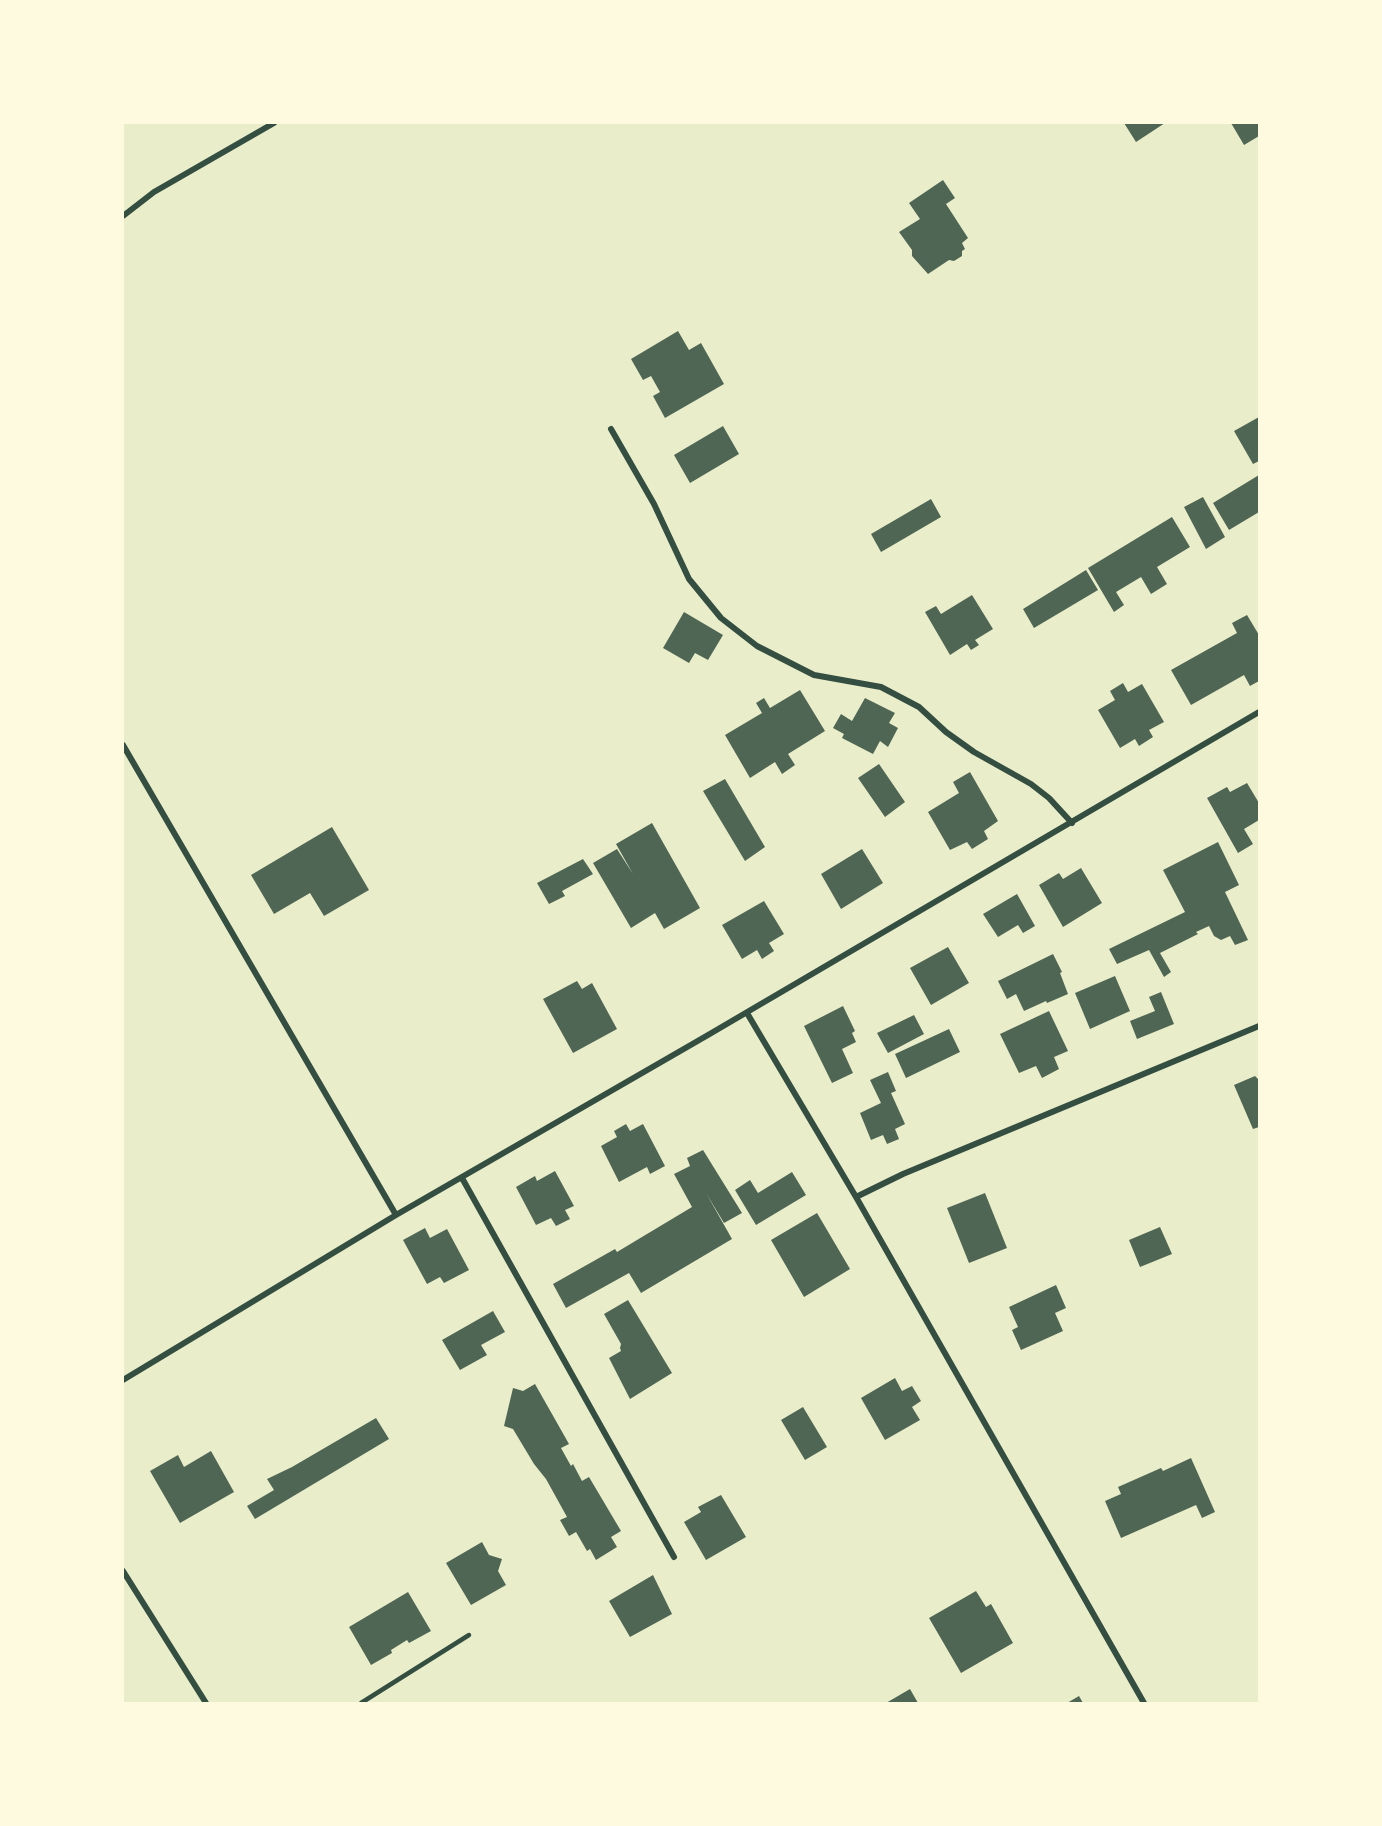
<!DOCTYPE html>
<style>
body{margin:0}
#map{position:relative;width:1382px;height:1826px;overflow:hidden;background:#e9edc9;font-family:Literata,serif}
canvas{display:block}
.frame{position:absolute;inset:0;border:124px solid #fefae0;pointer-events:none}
</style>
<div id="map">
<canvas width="1382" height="1826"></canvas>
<div class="frame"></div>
</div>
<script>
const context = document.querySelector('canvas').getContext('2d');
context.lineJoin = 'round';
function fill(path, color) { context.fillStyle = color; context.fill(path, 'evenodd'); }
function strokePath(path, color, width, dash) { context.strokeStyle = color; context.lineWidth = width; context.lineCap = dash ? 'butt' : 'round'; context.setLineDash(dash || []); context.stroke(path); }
fill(new Path2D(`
 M1124,123H1165L1136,142Z
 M1231,123H1259V136L1244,145Z
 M943,180L955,198L946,204L968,238L962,243L965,249L962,251V256L954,261L949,260L928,274L912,256V250L899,232L920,219L909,203Z
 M678,331L689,350L701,343L724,384L665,418L653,396L660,392L651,376L643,380L631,359Z
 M1259,417V461L1253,464L1234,431Z
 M723,426L739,454L690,483L674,455Z
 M1259,475V512L1229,530L1213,503Z
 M1203,497L1225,537L1206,549L1184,507Z
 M931,499L941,517L881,552L871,534Z
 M1172,517L1190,547L1157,567L1167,584L1151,594L1141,577L1116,592L1124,605L1114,612L1088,568Z
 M1086,570L1098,590L1034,628L1023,609Z
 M972,595L993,629L975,640L979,645L971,650L967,644L950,655L925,612L936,606L941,614Z
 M684,612L723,635L708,660L695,653L689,663L663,648Z
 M1247,615L1259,635V681L1250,686L1244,675L1191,705L1171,670L1237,633L1232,623Z
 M1123,683L1128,692L1142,684L1164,722L1149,730L1153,737L1139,746L1135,739L1120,748L1098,710L1115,700L1110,691Z
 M800,690L825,731L788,754L795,765L782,774L775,762L750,778L725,735L762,713L756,703L764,698L770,708Z
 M865,698L895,713L889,723L898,728L888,747L880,741L873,754L842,738L844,734L833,728L841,714L852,721Z
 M879,764L905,802L885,817L858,778Z
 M970,772L998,821L984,831L988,839L972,849L967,842L950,850L928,812L959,793L953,782Z
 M725,779L765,847L745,861L703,791Z
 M1247,783L1259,803V820L1244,829L1253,844L1238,853L1207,798L1227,787L1230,792Z
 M652,823L700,908L664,929L655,913L631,928L593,863L617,849L633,874L616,844Z
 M332,827L369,890L324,916L310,893L274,914L251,875Z
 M1218,842L1239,885L1225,892L1248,940L1235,945L1230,936L1221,940L1214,936L1209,926L1196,932L1198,934L1160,953L1171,972L1164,977L1149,950L1117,964L1109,949L1185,912L1163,870Z
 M862,849L883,883L841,909L821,874Z
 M583,859L593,874L562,891L565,896L549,904L537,883Z
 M1081,868L1102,903L1063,927L1039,885L1059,873L1063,879Z
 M1017,894L1035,926L1023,933L1018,925L998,937L983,914Z
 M764,901L784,934L769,943L774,951L762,959L757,950L742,959L722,925Z
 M948,947L969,983L931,1005L910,968Z
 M1053,954L1062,972L1060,973L1068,994L1047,1003L1046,1001L1024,1011L1016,994L1007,999L998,981Z
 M1115,976L1130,1011L1090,1029L1075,993Z
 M577,981L582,989L592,983L617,1029L573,1053L543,999Z
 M1161,992L1174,1024L1137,1039L1130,1021L1155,1011L1149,997Z
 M843,1006L855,1031L852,1033L856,1042L842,1049L853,1073L832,1083L804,1026Z
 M1049,1011L1068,1051L1054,1057L1059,1069L1042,1078L1036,1066L1019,1073L1000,1034Z
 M914,1015L924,1034L888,1053L877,1033Z
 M949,1029L960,1052L906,1078L895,1054Z
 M888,1072L896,1091L891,1093L905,1124L895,1129L899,1139L887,1144L883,1135L871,1140L860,1113L881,1103L870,1080Z
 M1255,1076L1259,1080V1127L1253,1129L1234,1085Z
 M626,1124L630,1131L643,1124L665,1166L650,1174L647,1167L619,1182L601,1146L617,1137L614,1131Z
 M703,1150L742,1213L724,1223L706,1193L732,1239L641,1293L629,1273L566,1308L553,1284L615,1249L617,1252L692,1207L674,1174L690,1166L687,1158Z
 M555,1171L574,1206L565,1210L570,1219L556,1226L551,1218L536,1225L516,1187L535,1176L537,1181Z
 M792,1172L806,1195L756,1225L735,1190L750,1180L758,1193Z
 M985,1193L1007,1248L969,1263L947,1208Z
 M817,1213L850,1269L804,1297L771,1240Z
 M1160,1227L1172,1254L1140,1267L1129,1240Z
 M425,1228L430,1238L447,1229L469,1270L444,1283L440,1277L427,1284L403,1240Z
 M1056,1285L1066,1308L1055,1313L1063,1331L1021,1350L1012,1330L1018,1327L1009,1307Z
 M628,1300L672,1373L630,1399L609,1358L621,1351L620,1348L621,1344L604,1314Z
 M493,1311L505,1332L481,1345L487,1355L460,1370L442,1340Z
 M895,1378L902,1391L912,1386L921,1401L912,1407L920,1420L885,1440L861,1398Z
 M535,1384L569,1444L561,1448L571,1466L573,1464L582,1481L589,1477L621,1531L611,1537L617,1547L596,1560L590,1549L587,1551L576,1532L569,1536L560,1520L567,1517L546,1479L534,1464L513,1429L504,1426L513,1388L523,1391Z
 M803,1407L827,1447L805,1460L781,1420Z
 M376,1418L389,1439L255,1519L247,1506L274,1490L267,1479L292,1467Z
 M211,1451L234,1492L180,1523L150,1471L178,1455L184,1467Z
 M1191,1458L1215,1512L1202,1518L1196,1505L1121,1538L1105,1501L1121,1494L1118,1487L1161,1468L1163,1471Z
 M721,1495L746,1537L706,1560L684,1522L701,1512L698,1507Z
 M482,1542L489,1555L502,1559L498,1571L506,1585L471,1605L446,1563Z
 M653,1575L672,1614L630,1637L609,1601Z
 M976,1591L986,1607L991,1604L1013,1643L961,1673L929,1618Z
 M408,1592L431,1631L409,1643L407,1640L391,1650L392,1653L371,1665L349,1627Z
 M910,1689L918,1703H886Z
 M1079,1696L1083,1703H1067Z`), '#4f6655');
strokePath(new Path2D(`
 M361,1703L469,1635`), '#344e41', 4.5);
strokePath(new Path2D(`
 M123,216L154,192L274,123
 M611,429L654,504L689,579L721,618L757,646L814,675L881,687L919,707L946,732L974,752L1031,784L1049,798L1072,823
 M123,745L396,1215
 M747,1013L856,1197L1144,1703
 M462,1178L674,1557
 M856,1197L903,1174L1259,1026
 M123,1380L396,1215L708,1035L1259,712
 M123,1571L206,1703`), '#344e41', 6);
</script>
